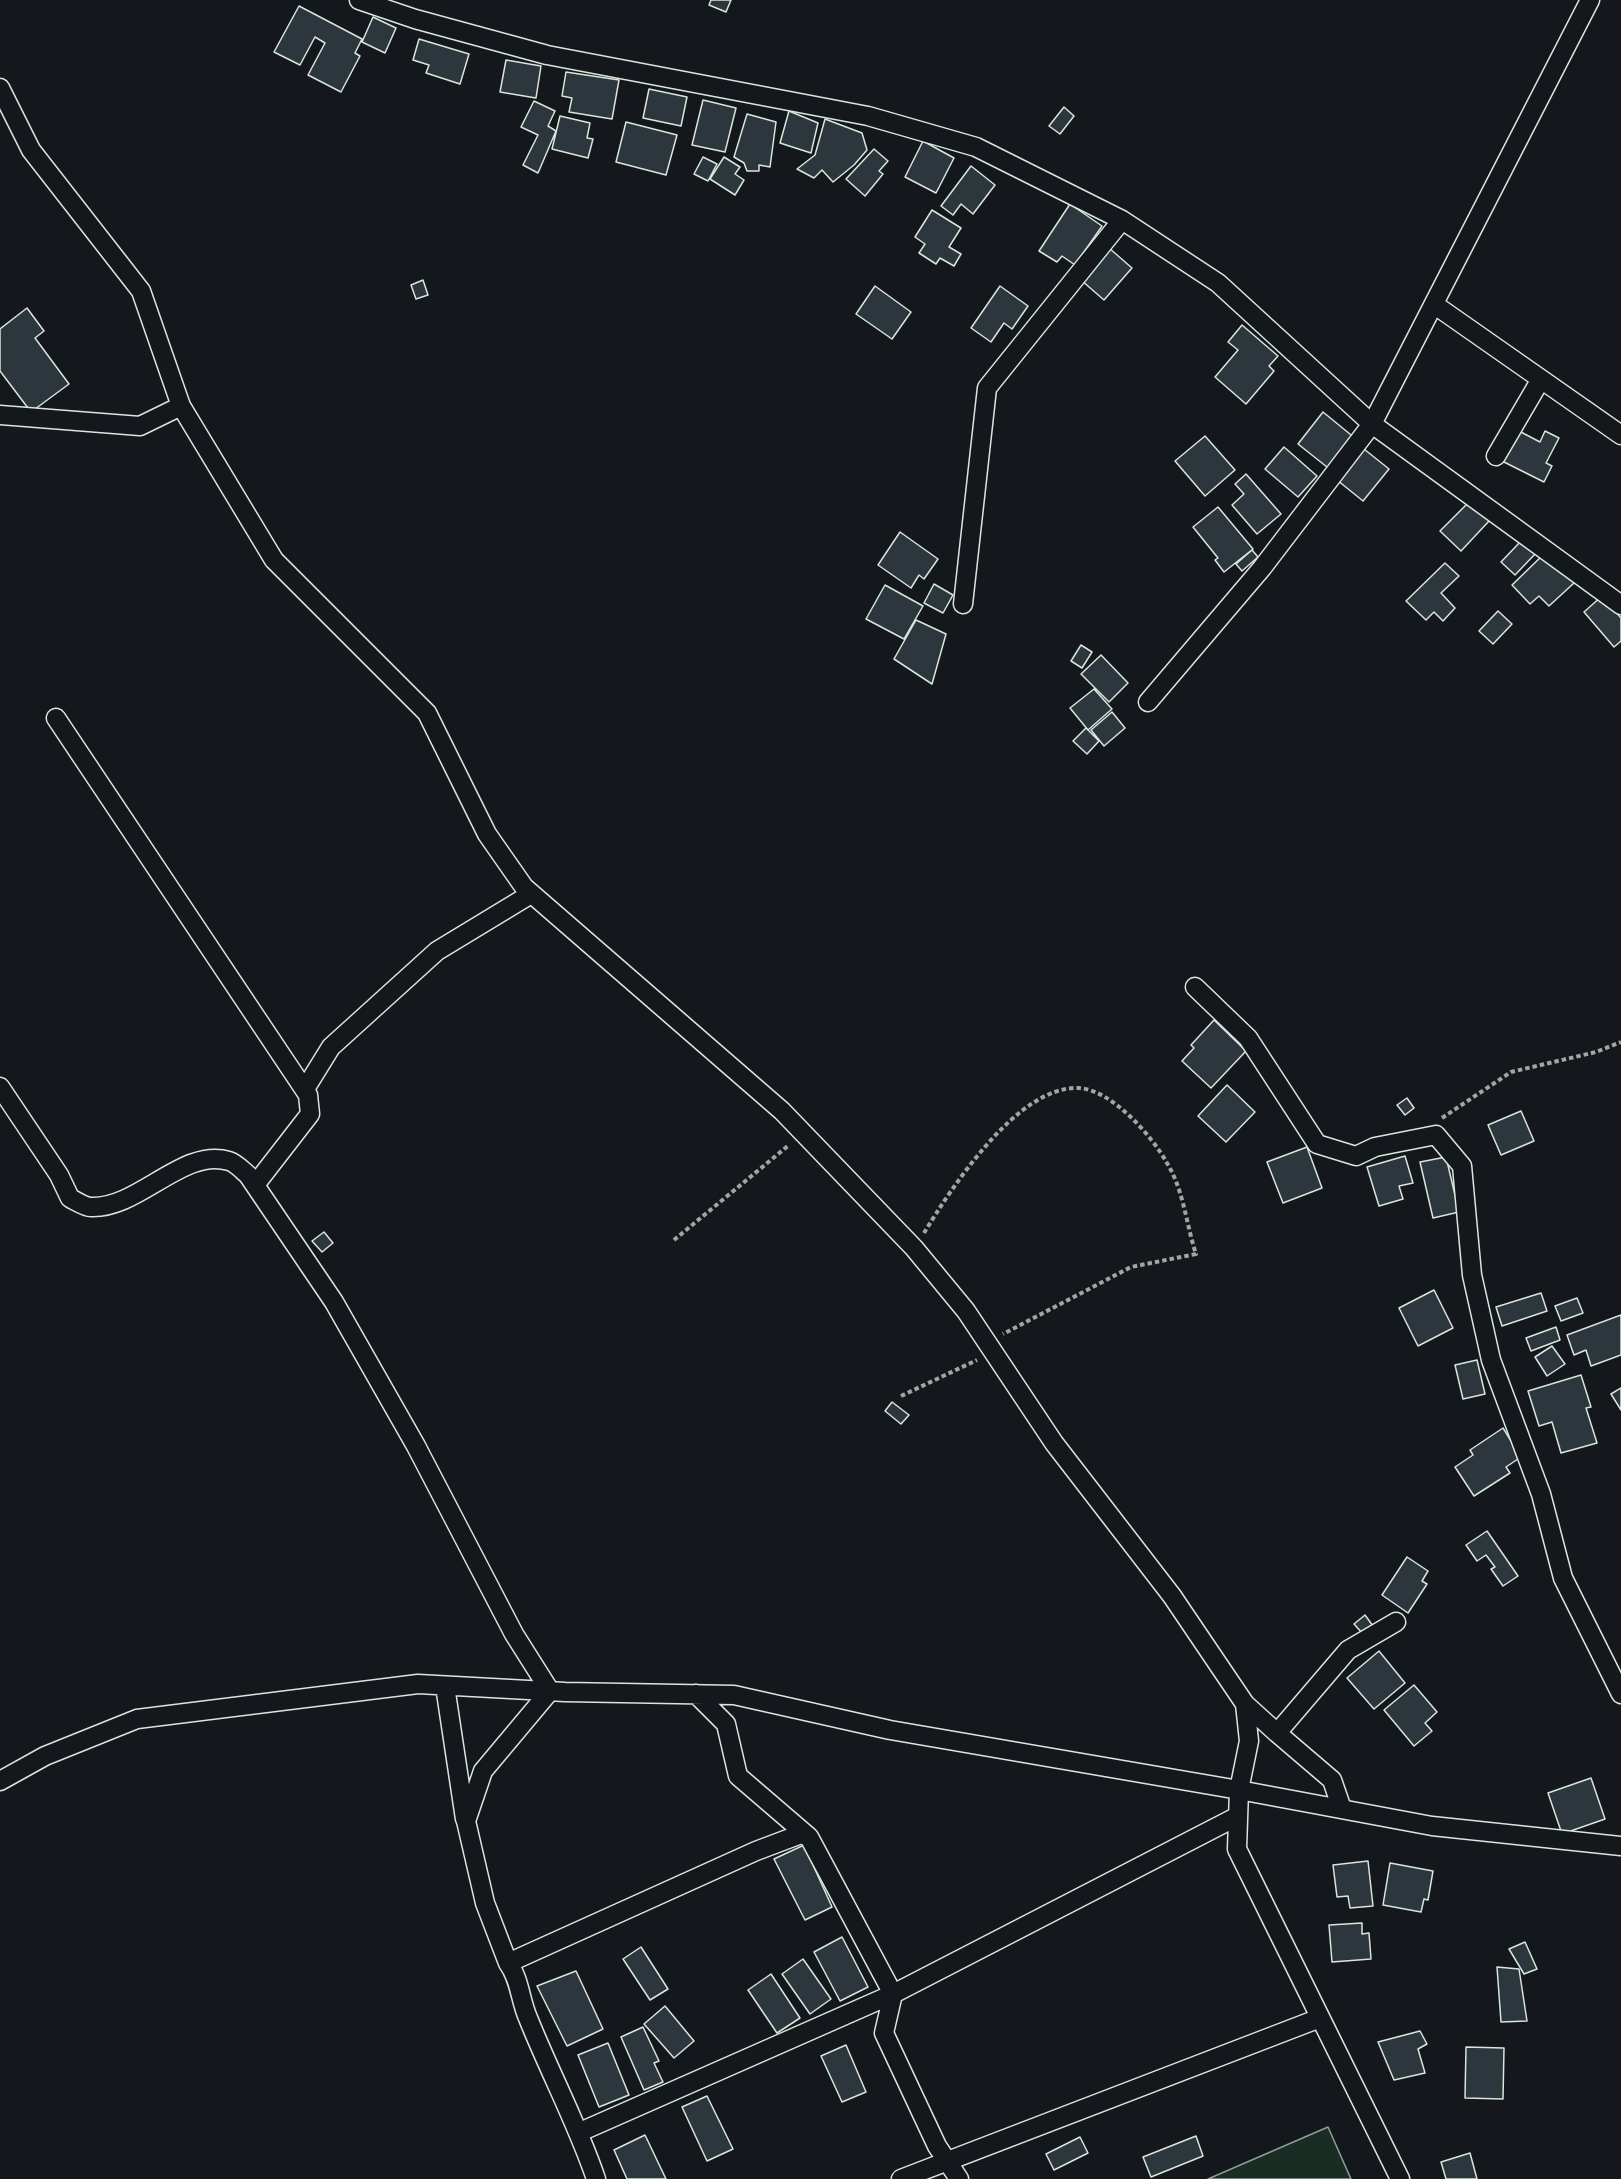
<!DOCTYPE html>
<style>
body{margin:0}
canvas{display:block;background:#14181c}
</style>
<canvas width="1621" height="2179"></canvas>
<script>
const context = document.querySelector('canvas').getContext('2d');
context.lineJoin = 'round';
function fill(path, color) { context.fillStyle = color; context.fill(path, 'evenodd'); }
function strokePath(path, color, width, dash) { context.strokeStyle = color; context.lineWidth = width; context.lineCap = dash ? 'butt' : 'round'; context.setLineDash(dash || []); context.stroke(path); }
const green = new Path2D(`
 M1328,2127L1351,2179H1208Z`);
fill(green, '#1a2d24');
strokePath(green, '#939e99', 1.5);
const building = new Path2D(`
 M711,0H731L726,12L709,5Z
 M299,6L362,39L355,53L360,56L341,92L308,75L325,43L315,37L300,65L274,52Z
 M373,17L396,28L385,53L362,42Z
 M419,39L469,54L460,84L426,73L429,65L413,60Z
 M506,60L541,66L536,98L500,92Z
 M566,72L619,80L612,119L569,112L572,98L562,96Z
 M649,89L687,97L681,126L643,118Z
 M703,100L736,108L725,152L692,145Z
 M534,101L555,111L548,126L556,131L538,173L523,165L538,135L521,127Z
 M1064,107L1074,116L1060,134L1049,126Z
 M789,111L818,123L811,153L780,143Z
 M747,114L776,122L770,167L759,165V171H747L744,163L734,157Z
 M560,116L590,123L587,138L593,139L588,158L552,149Z
 M825,119L862,133L867,150L854,165L833,182L822,170L814,178L797,169L815,155Z
 M626,122L677,135L666,175L616,162Z
 M923,141L954,158L936,193L905,177Z
 M874,149L888,161L879,171L883,174L865,196L846,179Z
 M703,157L717,164L708,181L694,174Z
 M724,157L740,167L735,174L744,180L735,195L710,179Z
 M971,166L995,185L973,214L961,204L953,215L941,206Z
 M1070,204L1102,226L1075,265L1062,256L1057,262L1039,251Z
 M932,210L961,228L949,247L961,254L954,266L940,258L936,264L919,253L925,244L915,237Z
 M1109,248L1132,268L1104,300L1081,280Z
 M423,280L428,295L416,299L411,285Z
 M875,286L911,312L892,339L856,314Z
 M1000,286L1028,306L1012,329L1004,323L991,342L971,328Z
 M27,308L44,331L35,338L69,384L31,412L0,371V329Z
 M1242,325L1278,356L1269,366L1274,371L1246,404L1215,377L1238,350L1228,342Z
 M1323,412L1356,439L1332,471L1298,444Z
 M1517,430L1540,442L1545,431L1559,438L1546,463L1552,466L1544,482L1502,461Z
 M1205,436L1235,470L1205,496L1175,461Z
 M1284,447L1317,476L1298,497L1265,469Z
 M1364,449L1389,469L1363,501L1337,480Z
 M1246,474L1281,514L1257,534L1232,505L1244,494L1235,484Z
 M1470,501L1490,520L1461,551L1440,531Z
 M1218,507L1253,549L1224,572L1215,560L1218,558L1193,527Z
 M900,532L938,559L924,579L919,575L911,588L878,565Z
 M1522,540L1536,553L1515,575L1501,562Z
 M1252,550L1258,557L1242,571L1236,564Z
 M1545,553L1574,583L1549,606L1539,596L1530,604L1512,585Z
 M1445,563L1459,576L1441,593L1455,608L1443,621L1434,612L1426,620L1406,601Z
 M934,584L953,595L943,613L924,603Z
 M885,585L923,606L904,639L866,619Z
 M1602,596L1621,618V641L1614,647L1584,612Z
 M1498,611L1512,624L1493,644L1479,631Z
 M916,620L946,634L932,684L894,659Z
 M1081,645L1092,652L1082,668L1071,661Z
 M1101,655L1128,683L1109,702L1081,674Z
 M1094,689L1112,709L1088,730L1070,708Z
 M1112,712L1125,728L1104,746L1091,730Z
 M1086,728L1099,741L1087,754L1073,741Z
 M1214,1020L1246,1051L1211,1088L1182,1061L1194,1048L1191,1045Z
 M1227,1085L1255,1112L1226,1142L1198,1116Z
 M1407,1098L1414,1108L1405,1115L1397,1105Z
 M1521,1111L1534,1141L1501,1155L1488,1125Z
 M1307,1147L1322,1188L1283,1203L1267,1162Z
 M1405,1156L1413,1183L1399,1186L1403,1199L1379,1206L1367,1167Z
 M1446,1157L1459,1212L1433,1218L1420,1162Z
 M324,1232L333,1243L322,1252L312,1241Z
 M1434,1290L1453,1328L1418,1346L1399,1308Z
 M1541,1293L1547,1311L1502,1326L1496,1307Z
 M1577,1298L1583,1313L1561,1321L1555,1306Z
 M1621,1315V1355L1591,1366L1586,1350L1574,1355L1567,1335Z
 M1556,1327L1560,1340L1531,1351L1526,1338Z
 M1552,1346L1565,1364L1547,1376L1535,1357Z
 M1477,1360L1485,1394L1463,1399L1455,1365Z
 M1581,1375L1591,1407L1586,1408L1597,1443L1561,1453L1552,1422L1539,1426L1528,1391Z
 M1621,1388V1410L1611,1394Z
 M892,1402L909,1415L901,1424L885,1411Z
 M1503,1428L1521,1457L1506,1467L1510,1473L1474,1496L1455,1467L1473,1455L1470,1450Z
 M1487,1531L1518,1576L1503,1586L1491,1569L1495,1567L1486,1555L1477,1561L1466,1545Z
 M1407,1557L1428,1571L1422,1581L1427,1584L1408,1613L1382,1595Z
 M1365,1615L1373,1626L1363,1634L1354,1624Z
 M1379,1651L1405,1683L1374,1709L1347,1678Z
 M1414,1685L1437,1712L1425,1723L1432,1731L1414,1746L1384,1710Z
 M1591,1778L1605,1819L1562,1834L1548,1793Z
 M804,1845L832,1907L805,1920L774,1859Z
 M1368,1861L1373,1906L1350,1908L1348,1896L1337,1897L1333,1865Z
 M1390,1863L1433,1871L1428,1900L1424,1899L1421,1912L1383,1905Z
 M1362,1923V1934L1369,1933L1371,1959L1332,1962L1329,1925Z
 M842,1937L868,1987L840,2001L814,1952Z
 M1525,1942L1537,1969L1524,1974L1509,1949Z
 M641,1947L668,1989L650,2000L623,1959Z
 M803,1959L831,1999L810,2014L782,1974Z
 M1497,1967L1519,1969L1527,2021L1501,2022Z
 M576,1971L603,2029L567,2046L537,1986Z
 M771,1974L800,2018L777,2033L748,1990Z
 M665,2006L694,2041L674,2058L644,2024Z
 M643,2027L659,2061L654,2063L663,2082L644,2090L621,2037Z
 M1420,2031L1427,2044L1418,2049L1425,2073L1394,2080L1378,2042Z
 M608,2043L629,2095L599,2107L578,2055Z
 M846,2045L866,2092L842,2102L821,2056Z
 M1466,2047L1504,2048L1503,2099L1465,2098Z
 M707,2096L733,2149L707,2161L682,2107Z
 M645,2135L666,2179H627L614,2150Z
 M1196,2136L1203,2156L1151,2177L1143,2157Z
 M1080,2137L1088,2153L1054,2170L1046,2154Z
 M1470,2153L1477,2179H1446L1441,2162Z`);
fill(building, '#2c363c');
strokePath(building, '#d8e6dc', 1.5);
const minor = new Path2D(`
 M359,0L415,19L547,55L868,116L976,147L1122,220L1218,283L1372,424L1621,605
 M0,88L31,150L141,291L181,406L274,560L427,713L487,834L524,887L782,1111L914,1248L966,1311L1054,1443L1172,1596L1245,1704L1277,1733L1348,1650L1396,1622
 M1435,305L1621,435
 M0,415L140,426L181,406
 M1496,456L1541,379
 M963,604L987,388L1122,220
 M1148,702L1262,568L1372,424L1590,0
 M56,718L308,1095L310,1114L255,1185
 M1195,987L1248,1038L1317,1144L1356,1156L1375,1147L1436,1135L1462,1166L1472,1275L1491,1360L1541,1494L1563,1578L1621,1694
 M0,1087L59,1175L70,1198C76,1201 85,1207 91,1207C139,1209 183,1147 229,1161C236,1163 242,1170 248,1175L334,1302L416,1446L514,1634L550,1691L483,1771L466,1821L485,1903L508,1963C520,1979 520,2000 528,2018C550,2073 577,2123 596,2179
 M305,1089L331,1047L437,951L531,894
 M445,1686L465,1819
 M696,1694L726,1724L738,1776L809,1837
 M1277,1733L1332,1780L1342,1809
 M0,1781L45,1756L137,1719L418,1684L565,1692L734,1695L890,1730L1239,1790L1249,1741L1245,1704
 M508,1963L756,1851L801,1834L809,1837L893,1994L884,2033L937,2146L959,2179
 M580,2132L893,1994L1238,1816
 M901,2179L1320,2018
 M1400,2179L1237,1849L1239,1790L1432,1826L1621,1846`);
strokePath(minor, '#d8e6dc', 21);
strokePath(new Path2D(`
 M1442,1118L1511,1072L1596,1052L1621,1042
 M924,1233C952,1187 1018,1085 1079,1088C1112,1090 1152,1136 1167,1163C1184,1191 1186,1224 1196,1254L1131,1267L1003,1334
 M674,1240L789,1145
 M901,1396L977,1360`), '#9da8a2', 4, [4.5, 3]);
strokePath(minor, '#14181c', 18);
</script>
